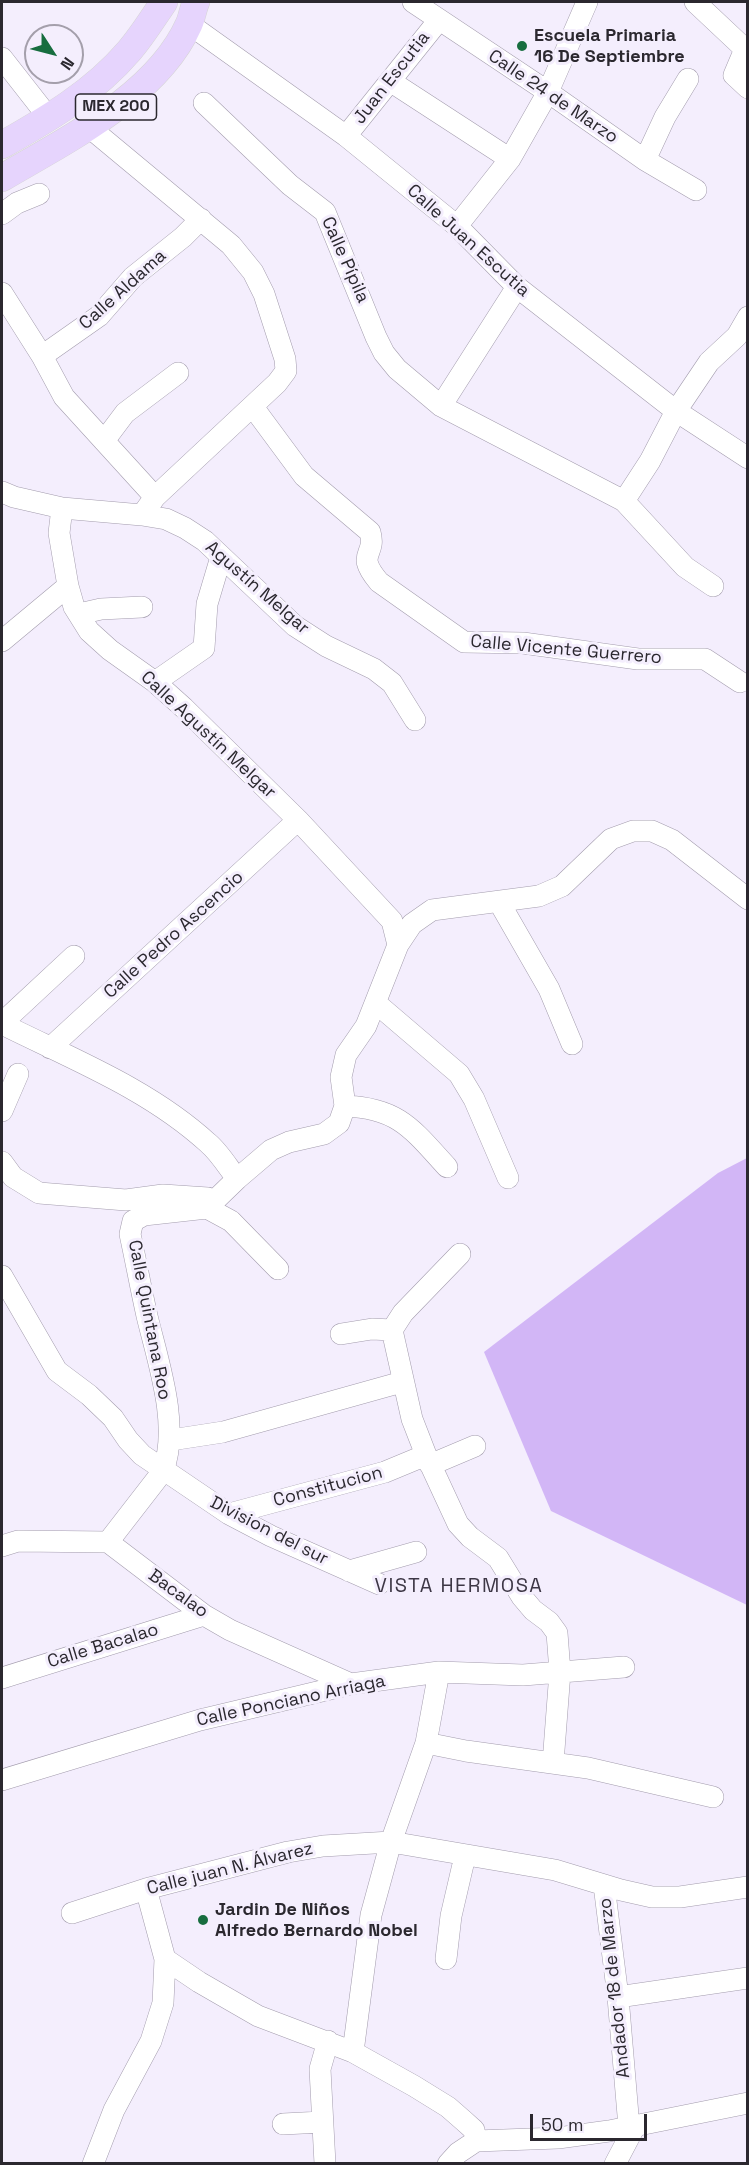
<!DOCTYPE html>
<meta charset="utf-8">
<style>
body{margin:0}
#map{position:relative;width:749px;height:2165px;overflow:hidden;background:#f4eefd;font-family:"Space Grotesk",sans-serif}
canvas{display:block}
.frame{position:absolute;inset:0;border:3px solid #2b282f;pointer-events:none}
.north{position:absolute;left:24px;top:24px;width:60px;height:60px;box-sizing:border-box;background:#f4eefd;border:2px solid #a49fab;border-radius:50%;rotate:126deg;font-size:16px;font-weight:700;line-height:24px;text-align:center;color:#2b282f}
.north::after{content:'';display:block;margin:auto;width:21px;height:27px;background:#176d3f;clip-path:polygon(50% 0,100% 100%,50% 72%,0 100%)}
.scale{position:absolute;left:530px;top:2114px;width:117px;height:27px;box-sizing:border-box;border:3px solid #2b282f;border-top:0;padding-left:8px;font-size:18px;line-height:21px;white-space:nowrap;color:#2b282f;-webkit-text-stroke:4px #f4eefd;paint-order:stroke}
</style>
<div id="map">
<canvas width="749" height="2165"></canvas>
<div class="frame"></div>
<div class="north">N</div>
<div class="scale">50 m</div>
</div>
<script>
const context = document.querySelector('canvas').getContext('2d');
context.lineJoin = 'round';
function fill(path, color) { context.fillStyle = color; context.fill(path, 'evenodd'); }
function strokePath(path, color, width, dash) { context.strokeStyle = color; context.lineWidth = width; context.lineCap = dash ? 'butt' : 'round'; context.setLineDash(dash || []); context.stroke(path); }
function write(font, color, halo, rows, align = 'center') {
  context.font = font + ' "Space Grotesk",sans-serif'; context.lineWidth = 6; context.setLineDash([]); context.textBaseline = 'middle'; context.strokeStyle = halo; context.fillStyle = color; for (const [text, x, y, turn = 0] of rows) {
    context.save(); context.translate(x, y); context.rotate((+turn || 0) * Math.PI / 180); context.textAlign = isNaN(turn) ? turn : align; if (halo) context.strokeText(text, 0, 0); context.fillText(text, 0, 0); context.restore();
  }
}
fill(new Path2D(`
 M747,1158V1605L551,1511L484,1352L718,1173Z`), '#d2b6f6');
const minor = new Path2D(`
 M413,2L548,92L645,160L696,190
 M695,2L745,49L734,75L748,88
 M189,24L346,136L457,226L517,287L676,411L748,458
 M2,58L49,118
 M390,81L510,159
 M204,103L290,185L325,212L376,337L384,353L397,369L441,406L624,501L685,567L713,586
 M89,127L231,245L253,272L264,294L285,359L286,371L277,383L155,497L142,515
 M346,136L439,20
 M645,160L665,117L688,79
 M2,214L17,203L39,194
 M457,226L510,159L548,92L587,2
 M2,293L42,356L64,397L155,497
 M42,356L99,316L133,277L183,237L201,219
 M441,406L517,287
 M253,407L304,476L370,532C377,557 354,552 379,582L464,642L523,643L638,659H705L740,682
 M104,441L125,413L178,373
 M2,492L14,497L62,508L142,515L166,519L185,528L205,541L295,626L326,646L374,669L392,683L415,720
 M624,501L650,461L676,411L709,362L737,336L748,317
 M62,508L59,533L68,586L74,607L89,631L110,650L155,682L184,708L298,820L392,921L398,945
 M79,614L101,609L142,607
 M2,641L68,586
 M155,682L204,648L207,604L221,557
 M499,902L549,989L572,1044
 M377,1004L459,1074L474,1099L508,1178
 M2,1023L74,956
 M2,1024C72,1059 149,1089 208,1143C219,1152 228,1167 237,1179
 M50,1048L298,820
 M345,1106C399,1108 413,1130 447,1167
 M2,1111L18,1074
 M2,1162L13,1177L39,1193L126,1200L163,1195L208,1198
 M207,1208L231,1221L278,1269
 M460,1254L403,1313L392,1330L412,1419L426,1455L458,1524L470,1537L498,1558L522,1597L533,1610L549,1622L557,1633L560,1672L553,1763
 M2,1276L57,1371L89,1395L113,1418L128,1440L142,1455L229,1514L271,1536L379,1584
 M341,1334L372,1329L392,1330
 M171,1440L223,1432L402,1382
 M430,1465L475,1446
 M229,1514L385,1472L426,1455
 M108,1542L163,1471C180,1425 158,1362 147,1316C141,1289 136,1262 130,1234L133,1221L144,1215L207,1208L237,1179L271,1150L289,1142L324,1134L339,1123L345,1106L341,1077L346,1055L366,1026L398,945L412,924L432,910L539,896L562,886L611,839L633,831H652L672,840L748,899
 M2,1546L18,1541L108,1542L204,1615L230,1630L351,1684
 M349,1571L416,1552
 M2,1678L204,1615
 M426,1743L466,1751L588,1768L713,1797
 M2,1780L200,1720L351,1684L439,1672L523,1675L624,1667
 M604,1885L618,1997L629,2127
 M146,1889L165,1959L199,1982L258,2016L353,2052L414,2086L448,2107L464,2121L474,2130L476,2141
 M72,1913L146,1889L288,1852L323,1846L391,1842L555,1870L621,1890L652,1897H680L748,1887
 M446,1959L451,1916L465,1856
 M618,1997L748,1978
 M353,2052L371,1915L391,1842L426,1743L439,1672
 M283,2124L322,2122
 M93,2164L114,2110L151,2041L163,2003L165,1959
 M325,2164L320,2069L328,2041
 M448,2164L458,2153L476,2141L558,2138L609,2131L748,2103
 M615,2164L635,2126`);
const major = new Path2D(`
 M2,145C48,119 94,92 129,51C142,36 153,18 164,2
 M2,178C66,140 157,96 189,24C192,17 193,9 196,2`);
strokePath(minor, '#a39cad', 22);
strokePath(major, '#d5d4d5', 28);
strokePath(minor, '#fff', 21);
strokePath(major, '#e6d4fd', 27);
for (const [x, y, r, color] of [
 [522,46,6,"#176d3f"],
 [203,1920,6,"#176d3f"]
]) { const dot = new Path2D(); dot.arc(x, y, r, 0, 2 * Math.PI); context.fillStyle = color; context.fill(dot); strokePath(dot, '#f4eefd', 2); }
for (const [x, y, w] of [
 [116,107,81]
]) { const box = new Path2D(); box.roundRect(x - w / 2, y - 13, w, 26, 4.5); context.fillStyle = '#f4eefd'; context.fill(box); strokePath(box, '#2b282f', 1.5); }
write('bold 16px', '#2b282f', null, [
 ["MEX 200",116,107]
]);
write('bold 18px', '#2b282f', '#f4eefd', [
 ["Escuela Primaria",534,36],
 ["16 De Septiembre",534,57],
 ["Jardin De Niños",215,1910],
 ["Alfredo Bernardo Nobel",215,1931]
], 'left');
write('18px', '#2b282f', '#f4eefd', [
 ["Juan Escutia",392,78,-52],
 ["Calle 24 de Marzo",553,97,34],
 ["Calle Juan Escutia",468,241,42],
 ["Calle Pípila",345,260,66],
 ["Calle Aldama",123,290,-42],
 ["Agustín Melgar",257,588,41],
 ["Calle Vicente Guerrero",566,650,5],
 ["Calle Agustín Melgar",208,735,43],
 ["Calle Pedro Ascencio",174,935,-42],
 ["Calle Quintana Roo",149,1320,79],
 ["Constitucion",328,1487,-15],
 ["Division del sur",269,1531,27],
 ["Bacalao",178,1594,36],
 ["Calle Bacalao",103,1646,-17],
 ["Calle Ponciano Arriaga",291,1701,-12],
 ["Calle juan N. Álvarez",230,1869,-14],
 ["Andador 18 de Marzo",615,1988,-96]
]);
context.letterSpacing = '1.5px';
write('20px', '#3d3745', '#f4eefd', [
 ["VISTA HERMOSA",459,1587]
]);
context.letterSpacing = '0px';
</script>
